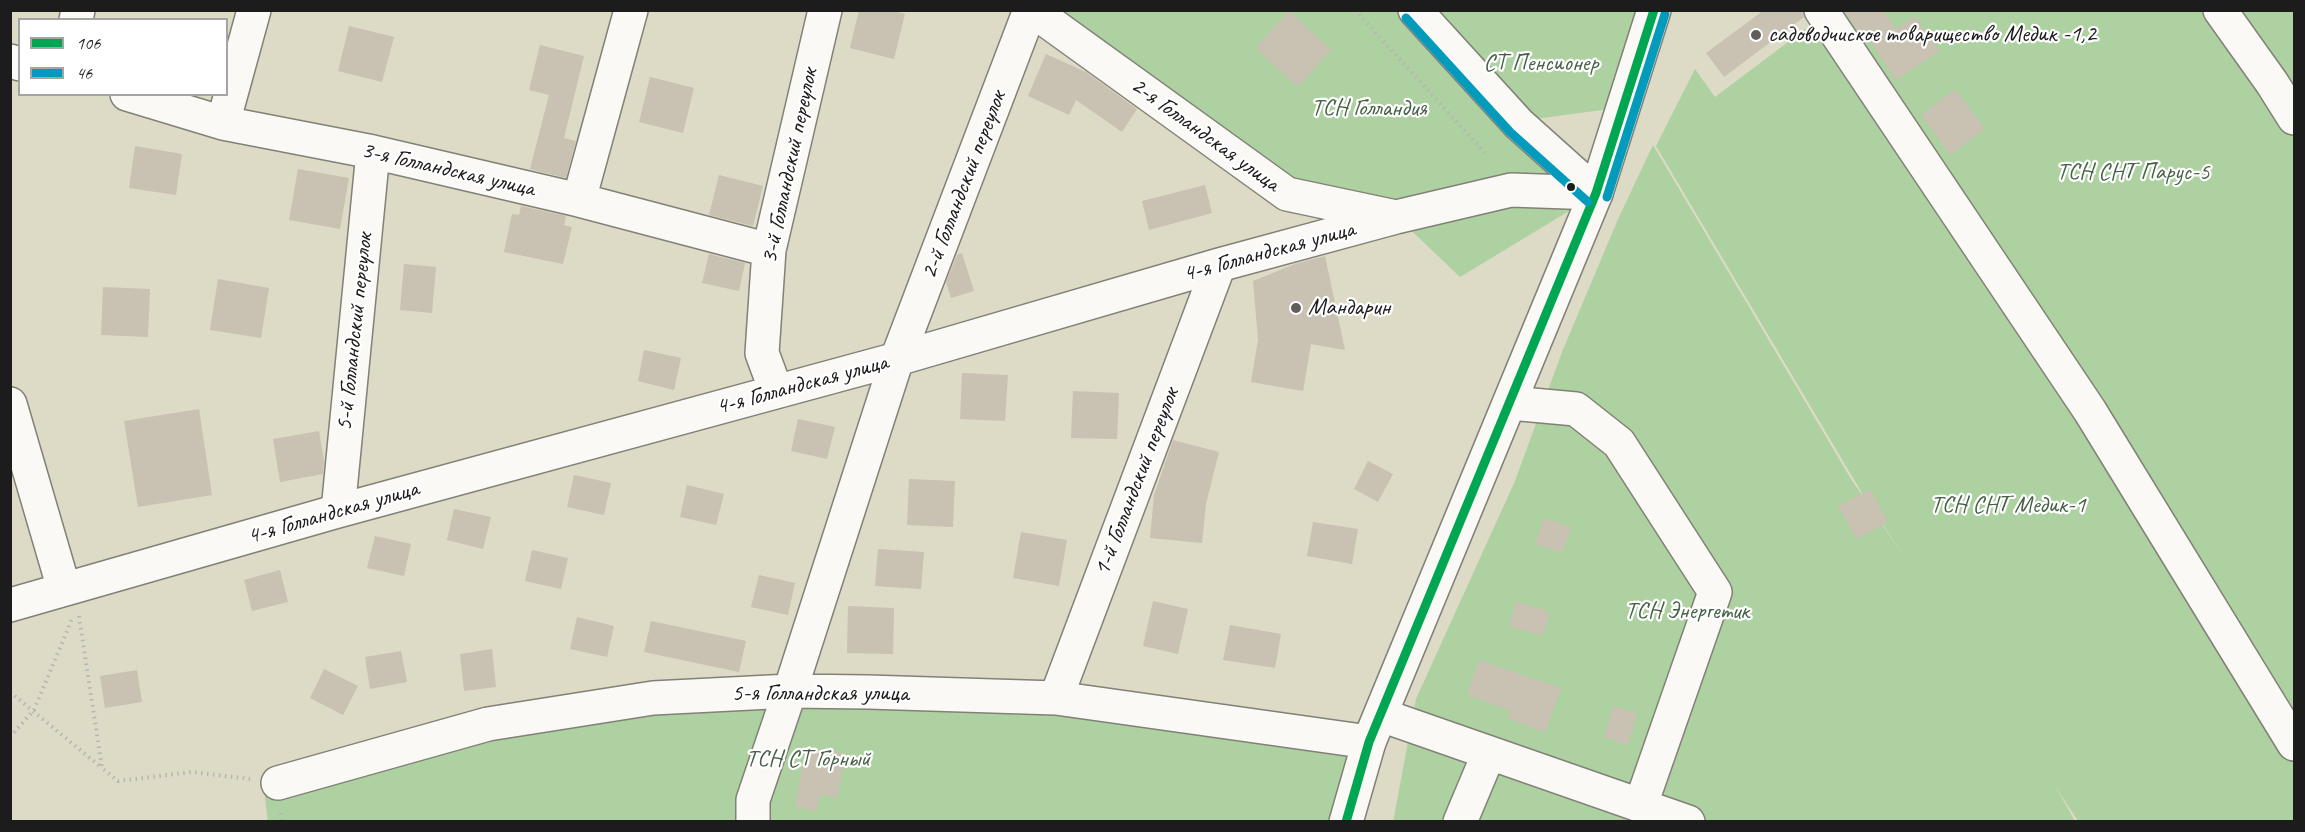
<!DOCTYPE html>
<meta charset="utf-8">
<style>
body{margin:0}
#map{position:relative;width:2305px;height:832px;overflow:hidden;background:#dddac6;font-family:Caveat,sans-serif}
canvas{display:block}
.frame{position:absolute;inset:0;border:12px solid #1c1c1c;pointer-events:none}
.legend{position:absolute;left:18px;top:18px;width:210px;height:78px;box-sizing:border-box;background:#fff;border:2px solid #a4a4a4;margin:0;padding:8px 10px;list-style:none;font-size:18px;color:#1c1c1c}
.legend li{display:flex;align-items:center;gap:12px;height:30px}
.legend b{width:30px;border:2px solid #a4a4a4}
</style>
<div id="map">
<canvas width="2305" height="832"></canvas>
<div class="frame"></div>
<ul class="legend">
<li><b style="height:8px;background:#00a651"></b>106</li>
<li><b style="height:8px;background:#039bbc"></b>46</li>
</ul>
</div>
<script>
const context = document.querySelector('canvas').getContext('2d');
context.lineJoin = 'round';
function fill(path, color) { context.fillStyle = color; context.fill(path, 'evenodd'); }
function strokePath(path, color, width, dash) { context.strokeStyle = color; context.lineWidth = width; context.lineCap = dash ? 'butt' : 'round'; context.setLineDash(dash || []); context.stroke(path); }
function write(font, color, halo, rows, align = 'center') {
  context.font = font + ' Caveat,sans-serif'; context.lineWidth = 4.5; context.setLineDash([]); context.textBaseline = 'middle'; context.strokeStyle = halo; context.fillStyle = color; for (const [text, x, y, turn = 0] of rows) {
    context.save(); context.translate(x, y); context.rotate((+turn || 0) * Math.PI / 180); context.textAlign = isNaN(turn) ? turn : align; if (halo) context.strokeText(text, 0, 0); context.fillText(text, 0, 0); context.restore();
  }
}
fill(new Path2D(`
 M1035,11H1412L1519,124L1574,208L1460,277L1395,215L1289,193Z
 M1418,11H1641L1609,109L1521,121Z
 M1831,11H2294V736Z
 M1820,18L2294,748V821H2078L2055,786L2075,821L1393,822L1416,699L1515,481L1562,352L1619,217L1653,145L1851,479L1907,561L1862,493L1656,146L1695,69L1715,97Z
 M804,699L1056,706L1352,750L1332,822H268L264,789L492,732Z`), '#add1a1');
fill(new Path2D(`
 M859,10H890L905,14L894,59L850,48Z
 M1764,10H1802L1804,17L1724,77L1706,53Z
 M1844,10H1883L1896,29L1915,16L1939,51L1896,80L1868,38L1864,40Z
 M1289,11L1331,50L1298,87L1255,48Z
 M349,26L394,37L382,82L338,71Z
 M540,45L584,56L564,138L576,141L566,178L530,169L549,95L529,90Z
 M1046,54L1086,72L1137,109L1122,132L1076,100L1069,115L1028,96Z
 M650,77L694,88L683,133L639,122Z
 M1955,89L1985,129L1950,155L1921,115Z
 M135,146L182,154L176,195L129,188Z
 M298,169L349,178L340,229L289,220Z
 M719,175L763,186L753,226L709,215Z
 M1205,185L1212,213L1149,230L1142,201Z
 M521,206L566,216L564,225L572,227L563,264L504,252L512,214L519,215Z
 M962,253L974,291L951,298L946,282L957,255Z
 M709,254L745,263L739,291L702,283Z
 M1325,256L1345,350L1311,344L1303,391L1251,382L1258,340L1253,281L1295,264Z
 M404,264L436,267L432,313L400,310Z
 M218,279L269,288L261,338L210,330Z
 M103,287L150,289L148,337L101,335Z
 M644,350L681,358L674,390L638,381Z
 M962,373L1008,375L1005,421L960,419Z
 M1073,391L1119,393L1117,439L1071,438Z
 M199,409L212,495L138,507L124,421Z
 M798,419L835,427L827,459L791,451Z
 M319,431L324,461L323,474L280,482L273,439Z
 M1173,440L1219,452L1206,504L1202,543L1150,538L1154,495Z
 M1368,461L1393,474L1378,502L1354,489Z
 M574,475L611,483L604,515L567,507Z
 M909,479L955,481L953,527L907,525Z
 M687,485L724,494L716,525L680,517Z
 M1870,489L1888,522L1856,539L1838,506Z
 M454,509L491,517L483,549L447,540Z
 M1544,518L1571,527L1562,553L1535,544Z
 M1313,522L1358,529L1352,564L1307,556Z
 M1021,532L1067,540L1059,586L1013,578Z
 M375,536L411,544L404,576L367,568Z
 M878,549L924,552L921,589L875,586Z
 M532,550L568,558L561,589L525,581Z
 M280,570L288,602L252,611L244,580Z
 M759,575L795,583L788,615L751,607Z
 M1153,601L1188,609L1178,654L1143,646Z
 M1516,601L1550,612L1543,636L1509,626Z
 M848,606L894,608L893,654L847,653Z
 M577,617L614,626L607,657L570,649Z
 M651,621L746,641L739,672L644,652Z
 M1230,625L1281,634L1275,668L1223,660Z
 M492,649L496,687L464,691L460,654Z
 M401,651L407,682L370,689L365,657Z
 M1479,660L1561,688L1545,732L1508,719L1511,711L1467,695Z
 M324,669L358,686L343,715L310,698Z
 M137,670L142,702L105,708L100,676Z
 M1613,706L1637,713L1628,745L1604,737Z
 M806,747L846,754L837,798L820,795L816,811L795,807Z`), '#c9c1b1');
const minor = new Path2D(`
 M1032,10L1287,194L1391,216
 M1415,10L1519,124L1596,193
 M1821,10L2090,411L2294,744
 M2220,10L2272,83L2294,118
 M76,20L78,10
 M10,61L20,64
 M127,94L223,123L373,152L579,200L769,250
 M223,123L254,10
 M579,200L631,10
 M776,391L762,353L769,250L825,10
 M1510,403L1576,409L1619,443L1715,592L1641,804
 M10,404L64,589
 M338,511L373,152
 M10,605L338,511L897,359L1219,265L1396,217L1511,190L1596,193
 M1056,698L1219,265
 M1381,715L1688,822
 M278,783L488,724L653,698L790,691L868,692L1056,698L1369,742
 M753,822V800L790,691L897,359L1030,10
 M1460,822L1489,753`);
const major = new Path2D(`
 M1346,822L1369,742L1596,193L1654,10`);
strokePath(minor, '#828177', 36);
strokePath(major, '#828177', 36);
strokePath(new Path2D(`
 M1355,10L1485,153
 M79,616L102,768L118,781L192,772L250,779
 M10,692L102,768
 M10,737L34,710L72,619
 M281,813L282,822`), '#b6b5b2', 4, [1.5, 4.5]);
strokePath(minor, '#faf9f6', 33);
strokePath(major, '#faf9f6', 33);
strokePath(new Path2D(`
 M1346,822L1369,742L1596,193L1654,10`), '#00a651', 9);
strokePath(new Path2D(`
 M1406,18L1510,132L1588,202
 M1607,197L1665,14`), '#039bbc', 9);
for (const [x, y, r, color] of [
 [1756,35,6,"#605e58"],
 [1571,187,5,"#1c1c1c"],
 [1296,308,6,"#605e58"]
]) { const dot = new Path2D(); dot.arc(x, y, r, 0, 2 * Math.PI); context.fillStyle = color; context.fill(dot); strokePath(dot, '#fff', 2); }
write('24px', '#1c1c1c', '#fff', [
 ["садоводчиское товарищество Медик -1,2",1768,35],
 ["Мандарин",1308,308]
], 'left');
write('24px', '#466145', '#fff', [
 ["СТ Пенсионер",1541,64],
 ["ТСН Голландия",1369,109],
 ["ТСН СНТ Парус-5",2133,173],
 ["ТСН СНТ Медик-1",2008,506],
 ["ТСН Энергетик",1687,612],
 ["ТСН СТ Горный",808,760]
]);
write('24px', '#1c1c1c', '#fff', [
 ["2-я Голландская улица",1205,135,36],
 ["3-й Голландский переулок",790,166,-78],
 ["3-я Голландская улица",448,170,13],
 ["2-й Голландский переулок",964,185,-69],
 ["4-я Голландская улица",1269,252,-15],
 ["5-й Голландский переулок",355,332,-84],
 ["4-я Голландская улица",802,385,-15],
 ["1-й Голландский переулок",1137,482,-69],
 ["4-я Голландская улица",333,513,-16],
 ["5-я Голландская улица",820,694]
]);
</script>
